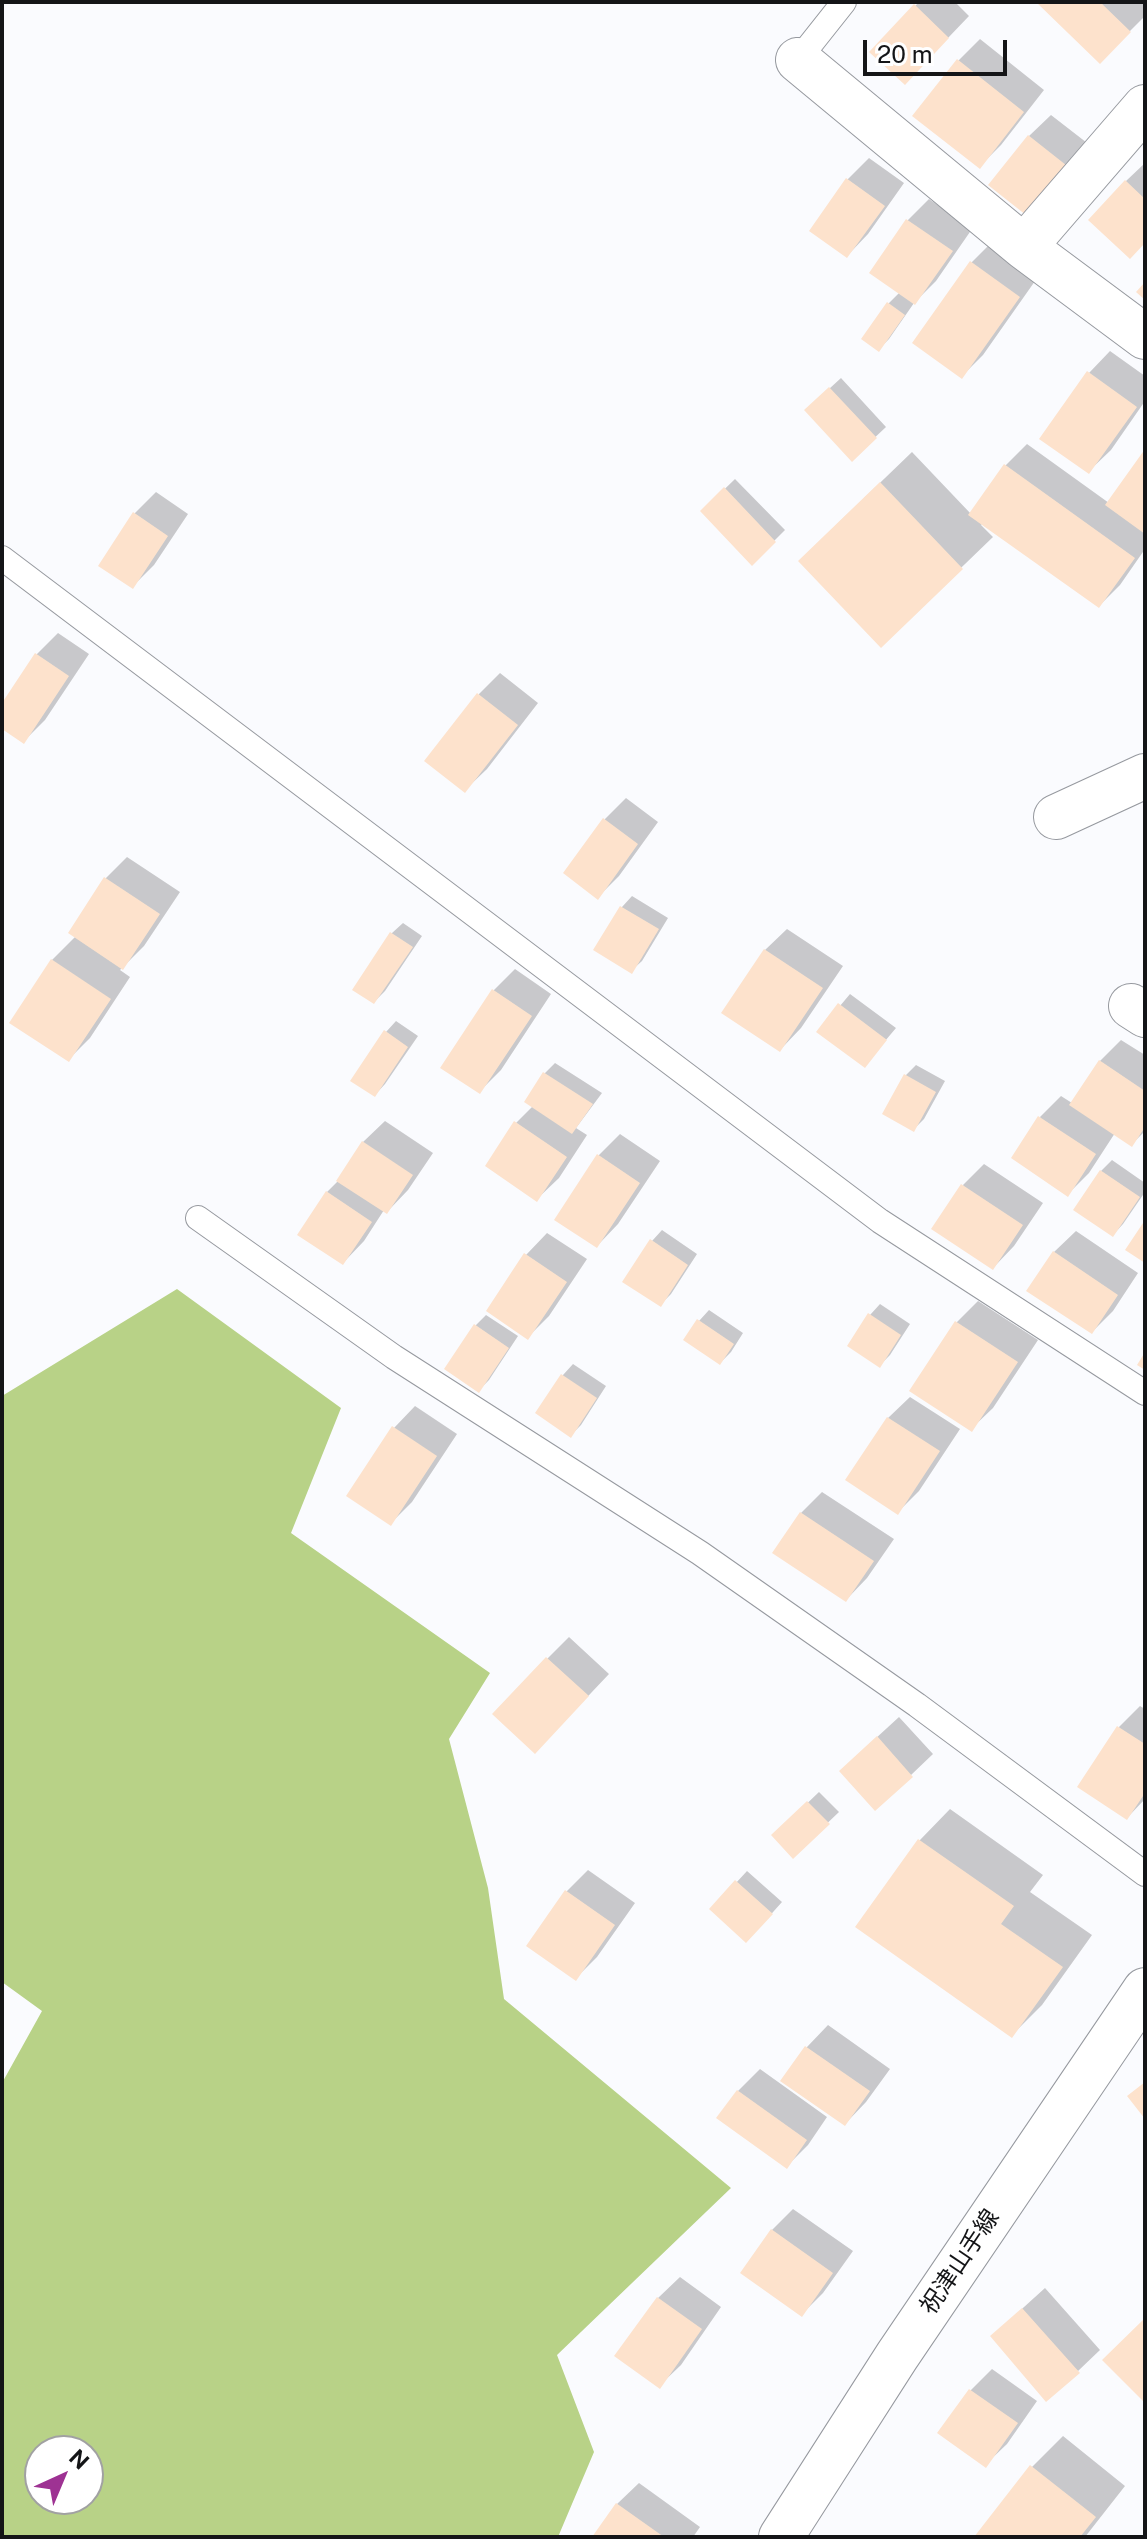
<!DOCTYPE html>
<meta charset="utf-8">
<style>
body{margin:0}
#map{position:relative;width:1147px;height:2539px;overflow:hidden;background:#fafbfe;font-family:"Public Sans",sans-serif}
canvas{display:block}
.frame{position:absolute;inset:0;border:4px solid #141517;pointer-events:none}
.north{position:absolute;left:24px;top:2435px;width:80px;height:80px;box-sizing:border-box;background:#fff;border:2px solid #a1a1a2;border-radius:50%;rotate:44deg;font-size:22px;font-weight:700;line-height:32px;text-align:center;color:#141517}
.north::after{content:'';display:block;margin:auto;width:28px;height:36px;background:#9e3293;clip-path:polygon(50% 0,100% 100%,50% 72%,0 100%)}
.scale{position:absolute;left:863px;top:40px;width:144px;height:36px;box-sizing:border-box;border:4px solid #141517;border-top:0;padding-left:10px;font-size:24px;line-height:28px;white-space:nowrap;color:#141517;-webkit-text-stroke:6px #fff;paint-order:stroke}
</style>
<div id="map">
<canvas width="1147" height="2539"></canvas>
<div class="frame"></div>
<div class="north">N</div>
<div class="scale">20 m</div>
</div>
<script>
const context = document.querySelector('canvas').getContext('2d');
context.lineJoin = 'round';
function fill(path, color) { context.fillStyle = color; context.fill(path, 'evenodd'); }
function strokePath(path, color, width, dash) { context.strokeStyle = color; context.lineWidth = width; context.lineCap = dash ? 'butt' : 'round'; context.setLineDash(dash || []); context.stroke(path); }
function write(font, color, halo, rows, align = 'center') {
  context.font = font + ' "Public Sans","Noto Sans JP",sans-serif'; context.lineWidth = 6; context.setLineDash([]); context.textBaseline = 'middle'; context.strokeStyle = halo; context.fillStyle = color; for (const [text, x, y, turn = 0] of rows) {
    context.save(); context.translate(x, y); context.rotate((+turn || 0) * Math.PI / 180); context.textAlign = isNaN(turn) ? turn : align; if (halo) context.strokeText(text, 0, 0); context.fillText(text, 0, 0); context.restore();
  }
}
fill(new Path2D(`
 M177,1289L341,1408L291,1533L490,1673L449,1739L488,1888L504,1999L731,2188L557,2355L594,2452L558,2537H2V2083L42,2011L2,1982V1396ZM40,2451H88V2499H40Z`), '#b8d287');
fill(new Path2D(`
 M919,2H955L969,16L926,61L872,51Z
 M1039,2H1143L1145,16L1100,61Z
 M980,39L1044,90L1001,145L980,166L915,115L959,60Z
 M1051,115L1091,146L1031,216L1029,136Z
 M869,158L904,183L868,234L847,256V180Z
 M1145,163V241L1091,220L1126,181Z
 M929,199L972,229L936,281L914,303L889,339L879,349L864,339L889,303L900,292L871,272L908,220Z
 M993,241L1040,274L983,355L962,376L915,342L972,262Z
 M1110,351L1145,376V401L1111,450L1089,471V373Z
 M841,378L886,427L852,459L817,400Z
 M1027,444L1109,503L1145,453V549L1120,585L1099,606L983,523L981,525L993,537L881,645L831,530L912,452L971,514L1005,466Z
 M735,479L785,530L752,563L702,511Z
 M156,492L188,514L154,565L133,586L135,513Z
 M58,633L89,654L45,720L24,741L2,727V706L37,654Z
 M500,673L538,703L487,769L465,790L479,694Z
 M626,798L658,822L619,876L598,897L605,819Z
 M127,857L180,892L144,946L120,970L130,977L90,1038L69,1059L52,960L76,936L106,878Z
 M632,896L668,918L642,961L631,971L596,949L622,907Z
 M403,923L422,936L385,991L374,1002L355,989L392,933Z
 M787,929L843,966L801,1028L780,1050L765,950Z
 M515,969L551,994L501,1070L480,1091L494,990Z
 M850,994L896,1028L864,1066L819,1031Z
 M396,1021L418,1036L385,1084L375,1095L386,1032Z
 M1121,1040L1145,1055V1131L1132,1144L1115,1133L1089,1173L1068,1194L1040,1117L1061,1096L1072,1103L1100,1061Z
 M555,1063L602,1093L576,1128L587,1135L559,1178L537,1199L516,1123L533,1106L527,1101L545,1073Z
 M916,1065L945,1081L924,1119L914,1129L906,1075Z
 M385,1121L433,1153L408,1190L387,1212L384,1210L364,1241L343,1263L327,1192L339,1180L363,1142Z
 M620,1134L660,1161L618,1224L597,1246L556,1219L599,1155Z
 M1112,1160L1145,1183V1192L1123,1224L1113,1235L1101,1171Z
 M984,1164L1043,1203L1014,1246L993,1268L963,1185Z
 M662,1230L697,1254L671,1294L660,1305L652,1241Z
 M1076,1231L1138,1273L1113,1311L1092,1332L1054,1252Z
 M547,1233L587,1259L549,1316L528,1337L526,1255Z
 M978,1301L1038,1340L993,1408L971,1429L912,1390L957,1322Z
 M880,1304L910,1324L890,1355L880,1365L870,1315Z
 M709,1310L743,1333L731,1352L720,1363L699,1321Z
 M486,1315L518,1336L489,1380L478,1391L476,1325Z
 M573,1364L606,1386L581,1425L571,1435L538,1413L563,1375Z
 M910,1397L960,1429L919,1491L897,1513L888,1418Z
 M415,1406L457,1434L412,1502L391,1523L394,1428Z
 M822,1492L894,1539L867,1578L846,1600L801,1513Z
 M569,1637L609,1674L556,1730L547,1659Z
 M1140,1706L1145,1709V1799L1127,1818L1119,1727Z
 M899,1717L933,1754L911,1775L863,1750Z
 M819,1792L839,1812L793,1856L774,1835Z
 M950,1809L1043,1875L1030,1892L1092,1935L1042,2005L1012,2035L858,1927L920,1840Z
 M588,1870L635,1903L597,1957L576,1978L529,1945L567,1891Z
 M747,1871L782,1902L757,1930L712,1909Z
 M828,2025L890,2069L866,2102L845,2124L783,2080L807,2047Z
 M760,2069L827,2117L808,2145L787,2166L719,2118L738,2091Z
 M793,2209L853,2251L823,2293L802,2314L772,2230Z
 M680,2277L721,2307L681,2365L659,2386L658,2298Z
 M1045,2288L1100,2350L1078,2371L992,2336Z
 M992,2369L1037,2401L1007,2444L985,2465L940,2433L971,2390Z
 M1063,2436L1125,2486L1085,2537H977L1032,2467Z
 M639,2483L700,2527L693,2537H594L617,2504Z`), '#0003');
fill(new Path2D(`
 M1036,2H1100L1131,32L1100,64Z
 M914,4L949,38L905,85L869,52Z
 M957,59L1024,112L980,169L912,116Z
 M1028,135L1071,169L1031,219L988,185Z
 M846,178L885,206L847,258L809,231Z
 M1125,180L1145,199V243L1130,259L1088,220Z
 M906,219L953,251L915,305L869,273Z
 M970,261L1020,297L962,379L912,343Z
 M1145,282V300L1136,292Z
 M887,302L905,315L879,352L861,339Z
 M1087,371L1137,407L1089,474L1039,439Z
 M829,387L877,438L852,462L804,410Z
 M1145,449V534L1105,505Z
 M1004,464L1135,558L1099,608L968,515Z
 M880,482L963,569L881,648L798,561Z
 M724,487L776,542L752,566L700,511Z
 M133,512L168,536L133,589L98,566Z
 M35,653L69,676L24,744L2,729V703Z
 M477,693L518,725L465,793L424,761Z
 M603,818L638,844L598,900L563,873Z
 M104,877L160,914L123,970L68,933Z
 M620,906L659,929L632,974L593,950Z
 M390,932L413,947L374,1004L352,990Z
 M764,949L823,988L780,1052L721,1013Z
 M51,959L111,999L69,1062L9,1023Z
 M492,989L532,1016L480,1094L440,1068Z
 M838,1003L887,1040L865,1068L816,1032Z
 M384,1030L408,1047L375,1097L350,1081Z
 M1099,1060L1145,1091V1127L1132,1147L1069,1105Z
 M543,1072L593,1104L572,1134L524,1102Z
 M904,1074L936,1092L914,1132L882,1114Z
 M1038,1116L1096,1154L1068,1197L1011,1158Z
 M514,1121L567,1157L537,1202L485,1166Z
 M362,1141L413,1175L387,1214L336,1181Z
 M597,1154L640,1183L597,1248L554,1220Z
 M1100,1170L1140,1197L1113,1237L1073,1210Z
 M961,1184L1023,1225L993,1270L931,1229Z
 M326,1191L372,1222L343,1265L297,1235Z
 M1145,1220V1263L1125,1250Z
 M650,1239L688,1265L661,1307L622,1282Z
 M1053,1251L1118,1295L1092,1334L1026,1291Z
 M524,1253L567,1282L528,1340L486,1311Z
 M868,1313L901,1335L880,1368L847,1346Z
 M697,1319L734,1344L720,1365L683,1340Z
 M955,1321L1018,1362L972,1432L909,1391Z
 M474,1324L509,1348L479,1393L444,1369Z
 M1145,1352V1370L1137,1365Z
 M561,1374L597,1398L571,1438L535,1413Z
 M887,1417L940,1451L898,1515L845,1480Z
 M392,1426L437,1456L391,1526L346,1496Z
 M800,1512L874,1561L846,1602L772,1553Z
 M546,1657L589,1696L535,1754L492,1714Z
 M1117,1726L1145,1744V1793L1127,1820L1077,1787Z
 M877,1736L913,1777L875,1811L839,1771Z
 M807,1801L830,1824L793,1859L771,1835Z
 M918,1839L1014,1906L1001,1924L1063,1967L1012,2038L855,1927Z
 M735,1880L773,1914L746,1943L709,1909Z
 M565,1890L615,1925L576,1981L526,1946Z
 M805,2046L870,2091L845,2126L780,2081Z
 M1145,2082V2119L1127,2096Z
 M737,2090L807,2140L787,2169L716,2118Z
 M771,2229L833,2273L802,2317L740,2273Z
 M657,2297L702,2329L660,2389L614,2356Z
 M1022,2308L1080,2373L1046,2402L990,2336Z
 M1145,2318V2403L1102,2360Z
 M969,2389L1018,2423L986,2468L937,2433Z
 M1030,2465L1096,2517L1080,2537H974Z
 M616,2503L664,2537H592Z`), '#fde2cc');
const service = new Path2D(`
 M798,60L844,2
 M2,558L880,1221L1145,1393
 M198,1218L394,1357L700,1553L917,1705L1145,1874`);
const minor = new Path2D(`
 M798,60L1024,247L1145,337
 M1024,247L1145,107
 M1056,817L1145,776
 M1131,1006L1145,1015`);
const tertiary = new Path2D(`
 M781,2537L897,2356L1145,1990`);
strokePath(service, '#96999f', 26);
strokePath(minor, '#96999f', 46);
strokePath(tertiary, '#96999f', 46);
strokePath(service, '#fff', 24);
strokePath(minor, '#fff', 44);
strokePath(tertiary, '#fff', 44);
write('24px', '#141517', '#fff', [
 ["祝津山手線",960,2262,-56]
]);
</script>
